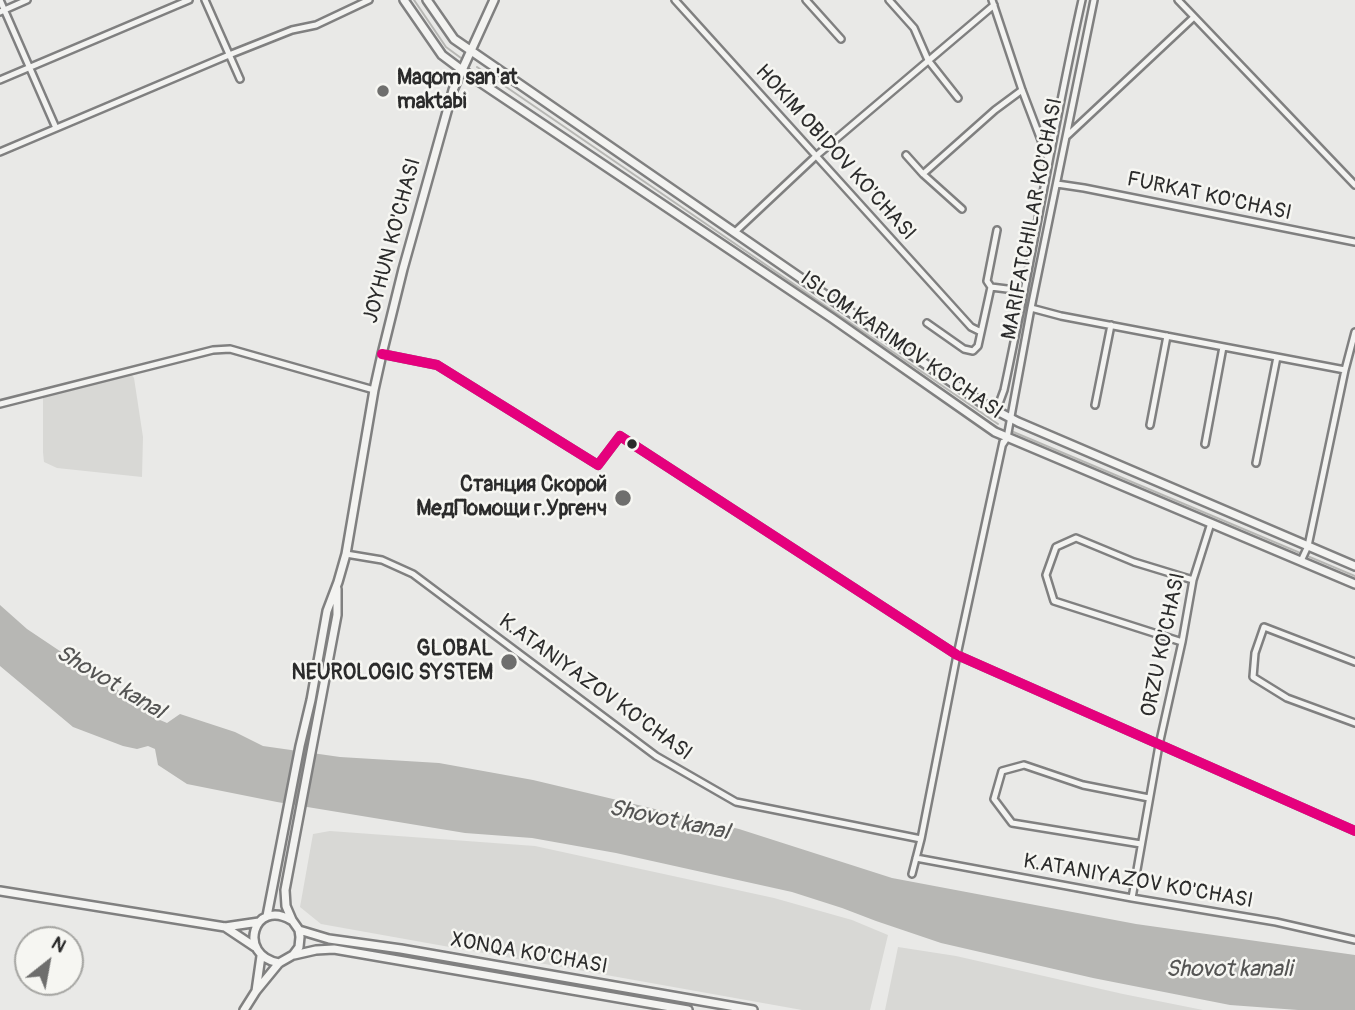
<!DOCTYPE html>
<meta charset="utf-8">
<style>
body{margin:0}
#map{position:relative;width:1355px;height:1010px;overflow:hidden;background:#e9e9e7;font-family:Pangolin,sans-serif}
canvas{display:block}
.north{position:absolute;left:14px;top:926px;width:70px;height:70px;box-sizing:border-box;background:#f6f6f2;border:2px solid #a5a5a2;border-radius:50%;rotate:31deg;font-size:19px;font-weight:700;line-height:28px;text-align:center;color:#2b2b2b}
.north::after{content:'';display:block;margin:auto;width:24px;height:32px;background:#6e6e6d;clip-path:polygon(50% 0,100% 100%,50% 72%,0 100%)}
</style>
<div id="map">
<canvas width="1355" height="1010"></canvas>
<div class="north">N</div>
</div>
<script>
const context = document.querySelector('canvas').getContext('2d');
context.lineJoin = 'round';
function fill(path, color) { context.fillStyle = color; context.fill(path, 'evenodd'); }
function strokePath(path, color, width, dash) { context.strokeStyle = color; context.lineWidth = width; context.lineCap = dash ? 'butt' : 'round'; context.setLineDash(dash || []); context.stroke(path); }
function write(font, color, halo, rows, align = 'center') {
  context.font = font + ' Pangolin,sans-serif'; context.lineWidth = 5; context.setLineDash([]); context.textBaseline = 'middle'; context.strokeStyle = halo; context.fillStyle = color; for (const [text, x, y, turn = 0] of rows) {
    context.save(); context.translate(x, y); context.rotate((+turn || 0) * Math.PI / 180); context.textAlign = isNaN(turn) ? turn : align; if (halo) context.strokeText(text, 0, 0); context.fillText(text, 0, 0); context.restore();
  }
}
fill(new Path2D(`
 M131,374L134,378L143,437L142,477L57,468L44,462L43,452V396Z
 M330,831L535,846L774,898L852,920L888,935L870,1010H802L321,924L300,907L313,834Z
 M898,947L956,956L1123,994L1203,1010H885Z`), '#d8d8d5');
fill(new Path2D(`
 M0,605L27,629L124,694L150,707L156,712L160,720L167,723L180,714L235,732L263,746L340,757L439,763L533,780L739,829L892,878L1136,924L1355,955V1010H1298L1230,1005L1093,978L941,943L876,921L842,908L792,892L616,853L532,838L465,833L277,802L187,784L158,765L155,749L148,746L137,749L123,746L73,727L0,666Z`), '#b7b7b4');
strokePath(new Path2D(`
 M414,0L446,47L461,58
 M477,67L998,424
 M1011,431L1355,576`), '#b7b7b4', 2);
const minor = new Path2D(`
 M0,0L56,128
 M205,0L240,79
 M675,0L971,327L981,332
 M806,0L841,39
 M889,0L914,28L928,60L958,98
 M992,0L1022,90L1049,161
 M1178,0L1355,185
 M0,12L27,0
 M0,80L189,0
 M1067,136L1194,17
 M0,152L229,55L292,30L316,25L369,0
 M906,155L923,174L962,209
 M923,174L995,110L1022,90
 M1057,184L1084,188L1355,242
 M735,232L816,156L994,5
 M991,287L987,281L997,230
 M1031,308L1061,316L1345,370
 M927,323L964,349L973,351L978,346L991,287L1023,291
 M382,354L437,365L598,465L620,436L957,655L1355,831
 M0,404L213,350L230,349L374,390
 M1095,405L1111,325
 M992,409L1000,401L1004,390C1032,260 1053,129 1082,0
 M1150,425L1167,336
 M1003,444L1007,438L1031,308L1094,0
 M1205,444L1223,347
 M1256,463L1277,357
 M346,554L382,560L413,574L656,756L736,802L921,839
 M1301,561L1308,546L1345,370L1355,332
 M1182,642L1054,601L1046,575L1056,547L1076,538L1134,562L1193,580
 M1355,662L1264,627L1255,653L1253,677L1287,698L1355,723
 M1141,844L1012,823L994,799L1002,771L1024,765L1083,785L1149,798
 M916,858L1132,898L1276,922L1355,940
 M912,874L921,839L957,655L1003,442
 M1132,898L1159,745L1182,642L1193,580L1211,523`);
const major = new Path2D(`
 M404,0L442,55L462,70L832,318L995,432L1355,584
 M427,0L454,39L982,403L1018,422L1355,566
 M0,891L225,927L259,922
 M267,916L300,746L311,700L327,611L338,582L346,554L374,390L382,354L403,269L453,90L494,0
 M225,927L255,947
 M299,930L329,939L401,949L753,1010
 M294,955L316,950L334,949L688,1010
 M279,963C236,955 254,898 291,920
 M256,991L261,956
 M244,1010L256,991L279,963L293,955L299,947L300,937L299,930L292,920L286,906L285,890L337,615V589`);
strokePath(minor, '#808080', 10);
strokePath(major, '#808080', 12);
strokePath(minor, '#f3f3f1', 5);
strokePath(major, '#f3f3f1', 7);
strokePath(new Path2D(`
 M382,354L437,365L598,465L620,436L957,655L1355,831`), '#e5007d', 10);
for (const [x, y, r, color] of [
 [383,91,7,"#6e6e6d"],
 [632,444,6,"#2b2b2b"],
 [623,498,9,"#6e6e6d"],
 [509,662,9,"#6e6e6d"]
]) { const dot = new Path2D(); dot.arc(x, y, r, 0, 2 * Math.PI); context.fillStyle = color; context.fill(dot); strokePath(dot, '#f6f6f2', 2.5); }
write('bold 21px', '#2b2b2b', '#f6f6f2', [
 ["Maqom san'at",397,79,"left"],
 ["maktabi",397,103,"left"],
 ["Станция Скорой",607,486],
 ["МедПомощи г.Ургенч",607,510],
 ["GLOBAL",493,650],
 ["NEUROLOGIC SYSTEM",493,674]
], 'right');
write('21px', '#2b2b2b', '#f6f6f2', [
 ["HOKIM OBIDOV KO'CHASI",835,153,48],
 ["FURKAT KO'CHASI",1209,197,12],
 ["MARIFATCHILAR KO'CHASI",1033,219,-79],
 ["JOYHUN KO'CHASI",393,241,-75],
 ["ISLOM KARIMOV KO'CHASI",901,346,35],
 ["ORZU KO'CHASI",1164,645,-78],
 ["K.ATANIYAZOV KO'CHASI",595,688,36],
 ["K.ATANIYAZOV KO'CHASI",1138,882,10],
 ["XONQA KO'CHASI",529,954,10]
]);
write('italic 23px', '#545453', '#f6f6f2', [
 ["Shovot kanal",110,683,31],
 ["Shovot kanal",669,821,12],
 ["Shovot kanali",1229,970]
]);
</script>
